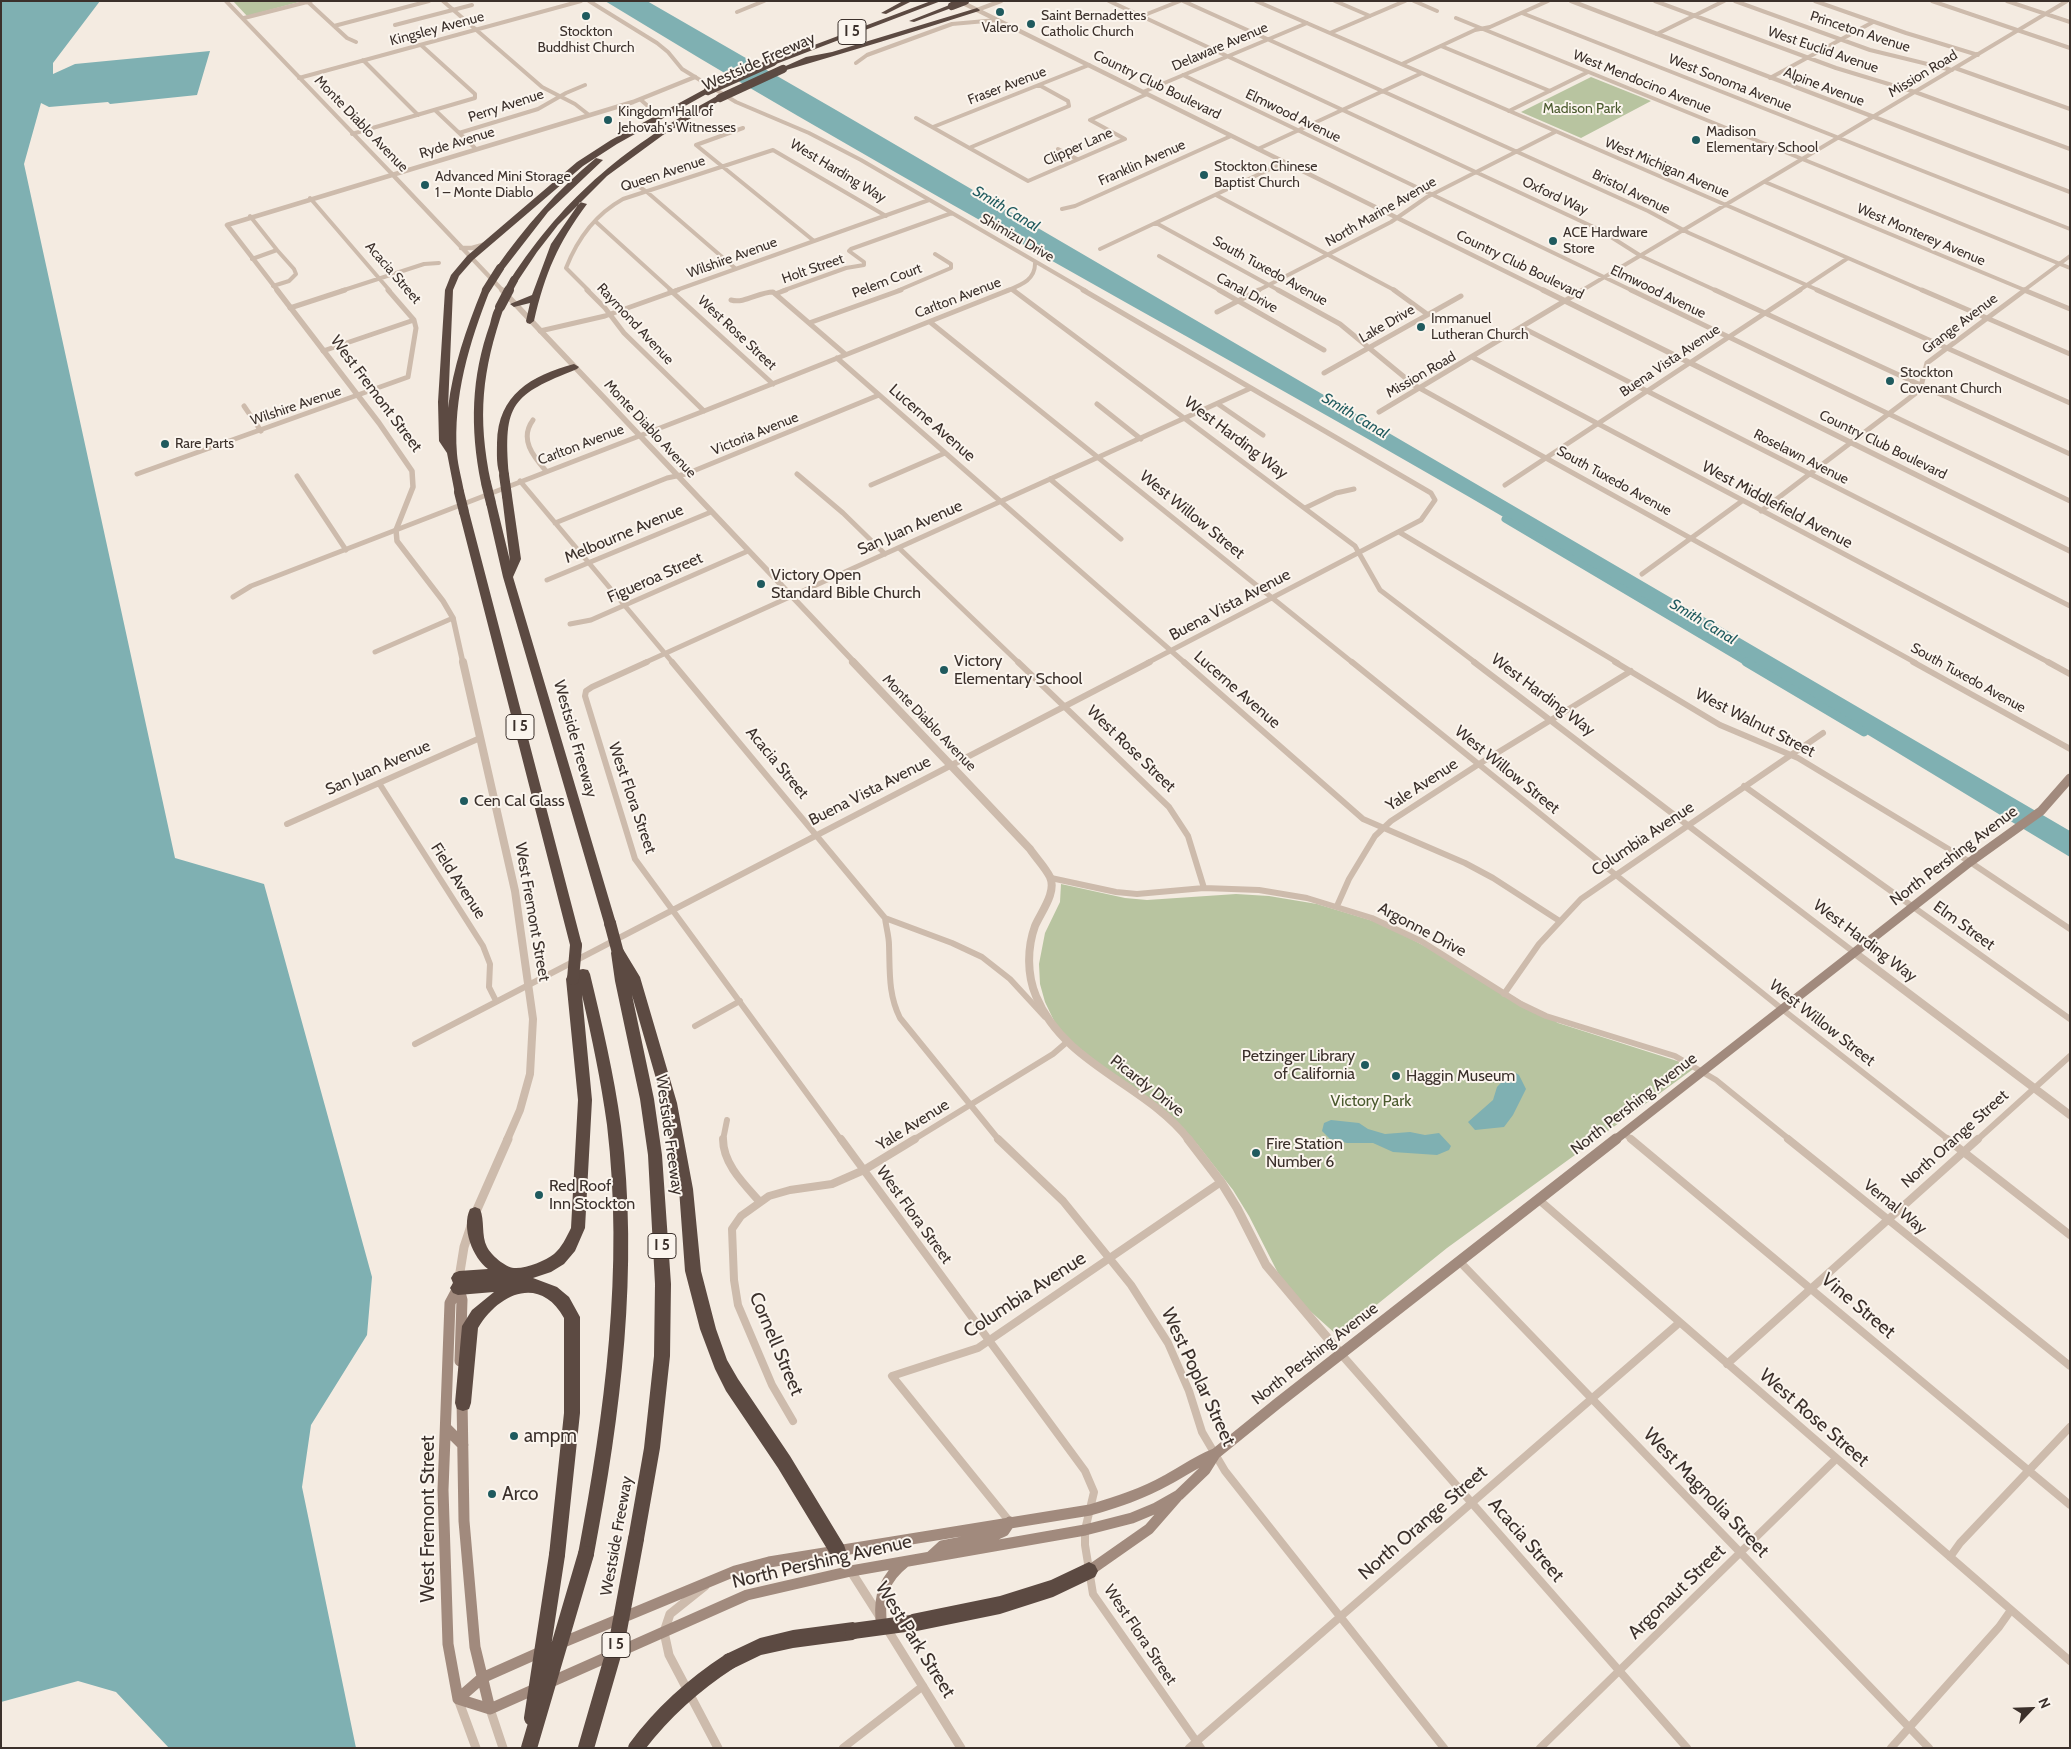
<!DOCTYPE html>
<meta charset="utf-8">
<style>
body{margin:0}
#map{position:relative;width:2071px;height:1749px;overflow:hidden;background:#f4ebe1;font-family:Cabin,sans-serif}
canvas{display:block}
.frame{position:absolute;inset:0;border:2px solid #3b302b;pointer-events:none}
.north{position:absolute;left:2006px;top:1684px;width:50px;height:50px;-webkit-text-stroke:4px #fbf5ee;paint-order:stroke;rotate:66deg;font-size:14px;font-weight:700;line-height:20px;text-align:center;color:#3b302b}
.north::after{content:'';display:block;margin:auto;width:18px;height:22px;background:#3b302b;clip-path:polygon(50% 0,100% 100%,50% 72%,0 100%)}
</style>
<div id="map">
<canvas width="2071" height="1749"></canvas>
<div class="frame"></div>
<div class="north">N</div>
</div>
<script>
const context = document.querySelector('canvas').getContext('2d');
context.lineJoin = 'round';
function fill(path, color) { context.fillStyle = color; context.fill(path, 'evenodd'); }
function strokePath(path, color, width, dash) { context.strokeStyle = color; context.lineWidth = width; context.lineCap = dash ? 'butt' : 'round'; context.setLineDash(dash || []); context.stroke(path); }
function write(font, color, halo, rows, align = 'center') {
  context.font = font + ' Cabin,sans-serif'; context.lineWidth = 4; context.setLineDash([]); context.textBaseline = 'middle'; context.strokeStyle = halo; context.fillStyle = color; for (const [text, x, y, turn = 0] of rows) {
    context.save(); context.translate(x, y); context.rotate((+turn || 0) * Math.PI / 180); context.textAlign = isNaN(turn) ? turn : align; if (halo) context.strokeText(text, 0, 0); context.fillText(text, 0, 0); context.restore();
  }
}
fill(new Path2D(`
 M233,1H303L247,16Z
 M1591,77L1651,101L1581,138L1521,112Z
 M1061,884L1125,898L1147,900L1236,894L1269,896L1317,904L1383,924L1464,967L1558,1023L1696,1067L1447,1248L1338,1336L1299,1301L1278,1273L1249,1216L1233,1190L1197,1144L1078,1049L1056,1025L1045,1002L1040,984L1039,964L1045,933L1060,902Z`), '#b8c4a0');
fill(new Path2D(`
 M1,1H100L53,63V74L75,64L210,51L197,95L110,104L108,102L49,107L41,103L24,164L175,858L264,884L372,1277L367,1335L311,1425L302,1487L356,1748H169L116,1692L78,1681L1,1702Z
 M605,1H647L836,110L2070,831V857C1841,719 1614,579 1382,447C1123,299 860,157 605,1Z
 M1512,1071L1519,1075L1526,1089L1513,1115L1504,1127L1475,1130L1468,1122L1493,1100L1497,1087Z
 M1331,1120L1359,1123L1368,1129L1385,1134L1410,1132L1425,1135L1439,1133L1451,1146L1449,1150L1437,1155L1393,1152L1373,1143H1347L1330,1139L1322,1131L1324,1123Z`), '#7fb0b2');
strokePath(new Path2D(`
 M1505,519L1748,663`), '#7fb0b2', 7);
strokePath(new Path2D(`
 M1746,662L1864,732`), '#7fb0b2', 9);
strokePath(new Path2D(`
 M226,1L392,174
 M443,1L542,87L575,104L589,115
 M589,1L657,43L668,52L682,69L736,102L809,133L861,160L1086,291
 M1109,1L1600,230L1641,256L1717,291
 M1183,1L1648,211L1689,233L1820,291
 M1256,1L1924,291
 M1335,1L1370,16
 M1414,1L1437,11
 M1655,1L1836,68L1915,92L2070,149
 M1735,1L1870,50L1952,70
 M1815,1L1906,33L1978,55
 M1932,1L2070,48
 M2007,1L2070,22
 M308,2L347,38L356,42
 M737,12L764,1
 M1522,13L2070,229
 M1142,16L1180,1
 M244,18L311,1
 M1456,18L2070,268
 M395,25L472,5
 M334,26L429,1
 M1330,33L1405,1
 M1657,34L1724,1
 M1441,46L1550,91
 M363,60L418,115
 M856,63L867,55L952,24L997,20
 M1402,64L1475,30L1490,27L1548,1
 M1955,68L2070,109
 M1183,75L1633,291
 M299,78L581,1
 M1770,78L1873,22
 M1143,92L1307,23
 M641,100L650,108
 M435,110L476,149
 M1509,111L1588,72
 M916,118L1028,181L1125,139L1090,120L1147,94
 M933,127L1089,65
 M743,128L696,145L814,241
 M459,133L538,109L566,93L585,85
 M352,134L475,98V94L421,45
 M969,148L1069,106L1068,101L1039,85
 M1058,149L1077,159
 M1258,149L1422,73
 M632,182L647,192L736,269
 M1765,182L2027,291
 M1216,195L1396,291
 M310,198L390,291
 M1062,209L1075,206L1231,136
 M250,216L277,250L252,259
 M595,221L672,291
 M1156,223L1280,291
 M1100,249L1285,162
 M1159,256L1221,291
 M273,286L289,281L296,274L294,269L277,250
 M1012,289L1015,291
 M341,291L424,264L439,263
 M589,291L566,268C577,240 596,214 623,199L773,150L886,216
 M674,291L929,200
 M782,291L846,268L864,265V262L849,251L851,249L952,213
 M897,291L951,268V264L935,254
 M1006,291C1021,285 1036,280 1035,262
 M1257,291L1391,222L1427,197L1555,132
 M1581,291L2067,1
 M1798,291L1848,258
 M2023,291L2070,256`), '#cdbbac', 4);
strokePath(new Path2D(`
 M587,290L605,308L624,333L704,411
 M670,290L773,384
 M1013,290L1355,546L1380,590L1476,663
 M1083,290L1431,493L1435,500L1421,520L1147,663
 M1219,290L1324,350
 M1278,290L1340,324L1414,385L1916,663
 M1394,290L1427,314
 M1631,290L2070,501
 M1715,290L2070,454
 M1817,290L2070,403
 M1922,290L2070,354
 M2024,290L2070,309
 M775,294L786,290
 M731,300C744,304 759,292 773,292L845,354
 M290,308L345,290
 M1217,312L1259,290
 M930,322L1353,663
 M809,323L901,290
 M1523,328L2070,606
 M540,331L605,316L678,290
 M323,351L414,320
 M1472,357L2050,663
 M837,358L1185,663
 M1324,373L1461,296
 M1097,404L1141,439
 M1218,404L1263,435
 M244,406L261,431
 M1379,412L1583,290
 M533,420C519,439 533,456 546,471
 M137,474L408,377L416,328L414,320L388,290
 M797,474L843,513L885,554
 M297,476L346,550
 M1050,479L1121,539
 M520,481L673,663
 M871,485L945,453
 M1505,485L1800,290
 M1305,508L1336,493L1354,489
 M1761,511L1920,390L1927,363L2025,290
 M555,523L667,478L686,474L879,395
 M1399,532L1618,663
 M899,548L1019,663
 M1642,574L1742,501
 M547,580L711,512
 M233,597L251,586L704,411L1009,290
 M570,624L591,620L748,551
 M375,652L453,618
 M644,663L1251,388`), '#cdbbac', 5);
strokePath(new Path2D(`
 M647,662L592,687L586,691L585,696L635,859L841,1140
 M672,662L885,918L952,943L982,957L1010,979L1045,1017
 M1018,662L1169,807L1188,836L1204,888
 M1184,662L1363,819L1465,863L1493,878L1558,920
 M1352,662L1782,1009L1949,1140
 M1474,662L1855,953
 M1615,662L1720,725L1798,758L1970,862L2070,929
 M1913,662L2070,749
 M2048,662L2070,674
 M379,783L483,946L490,964L489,987L496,1001
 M1744,786L2070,1019
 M287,824L480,738
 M1051,878L1116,892L1137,894L1204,888L1259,890L1307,898L1372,918L1421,941L1521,1004L1546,1016L1675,1056L1716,1080L1790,1140
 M1337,906L1349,879L1375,836L1391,821L1479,764L1631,671
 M885,918C886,927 889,936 889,945C890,971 888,994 900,1018L999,1140
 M1504,994L1539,944L1581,899L1823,733
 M695,1026L740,1001
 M415,1044L1150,662
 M1624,1133L1632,1140
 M723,1140L727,1120
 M913,1140L1053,1054L1067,1042
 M1977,1140L2070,1056`), '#cdbbac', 6);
strokePath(new Path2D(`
 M723,1139C723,1164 744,1184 760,1202
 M841,1139L1085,1471L1094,1492L1085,1530V1545L1093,1594L1201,1748
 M998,1139L1063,1201L1131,1285L1168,1343L1189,1391L1202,1432L1225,1471L1444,1748
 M1631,1139L2070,1505
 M1788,1139L2070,1366
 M1947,1139L2070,1235
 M1538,1199L2070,1661
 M1460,1262L1929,1748
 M1341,1354L1687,1748
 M1727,1364L1978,1139
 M793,1421L772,1385L738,1305L734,1280L732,1229L741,1216L769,1196L790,1190L832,1184L864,1170L915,1139
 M1010,1522L892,1376L978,1348L1221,1182
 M1950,1557L1960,1543L2070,1427
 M843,1748L923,1686
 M1189,1748L1679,1323
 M1540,1748L1836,1459
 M1891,1748L1999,1627L2011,1610`), '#cdbbac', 8);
strokePath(new Path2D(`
 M959,1L1545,291
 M1571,1L2070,192
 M977,10L1001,1
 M392,174L503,291
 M461,248H472L486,244
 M278,291L227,225L633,102L695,77`), '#cdbbac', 4.5);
strokePath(new Path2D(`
 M277,290L379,423L412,471L413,487L396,530L397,541L443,601L453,618L463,663
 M502,290L855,663
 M1543,290L2070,551`), '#cdbbac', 5.5);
strokePath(new Path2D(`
 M463,662L515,891L533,1019L530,1074L520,1110L507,1140
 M853,662L1030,849C1036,858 1045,867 1050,877C1057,892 1041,912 1035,926C1027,948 1027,975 1036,996C1064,1065 1146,1084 1189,1140
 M1855,953L2070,1115`), '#cdbbac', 8);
strokePath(new Path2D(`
 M1188,1139L1221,1182L1237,1208L1266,1265L1341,1354
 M459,1278L464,1247L475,1214L508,1139
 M838,1551L880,1617
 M705,1586L670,1614L664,1632L669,1655L718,1748
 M886,1627L961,1748
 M458,1699L476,1748
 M490,1709L503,1748`), '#cdbbac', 9);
strokePath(new Path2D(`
 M1615,1140L1970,862L2041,811L2070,778`), '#a18a7d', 9);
strokePath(new Path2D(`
 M458,1285L462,1300L460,1361
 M458,1288L450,1303L443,1490L448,1644L458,1699
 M462,1399L464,1521L475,1647L490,1709
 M446,1428L463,1445
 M930,1557L942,1546L993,1536L1004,1531L1010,1522
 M1089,1571L1149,1529L1177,1497
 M881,1619C879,1595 885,1578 904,1563
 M559,1644L735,1571L769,1562L1090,1510C1117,1502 1142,1494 1167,1480C1184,1471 1197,1461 1215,1454
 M458,1699L490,1709L747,1595L851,1571L1085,1530L1132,1518L1156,1508L1179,1495L1205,1470L1215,1454L1278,1403L1616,1139
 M458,1699L482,1678L545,1650`), '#a18a7d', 11);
fill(new Path2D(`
 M903,1H912L886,14L881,13Z
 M931,1H941L776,64L769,62Z
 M952,4L955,6L954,7L914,22L909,21Z
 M977,8L980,10L979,11C914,32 848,52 783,71L779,69L806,57L832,52Z
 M705,89L712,91L617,144L583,166L473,260L459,276L453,290L448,408C453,367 466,329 482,290L486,287L490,290C469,343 453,397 457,454C458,467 462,479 464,492L459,495L455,494L447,453L439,441L438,402L445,290L451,275L467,256L577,162L611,140Z
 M717,96L724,98L663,135L607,176L558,225L537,252L517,282H511L510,280C567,193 627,146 717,96Z
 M596,158L603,160L548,212L503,270H497L496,268C525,227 557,190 596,158Z
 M580,202L587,204C558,243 545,273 534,321L530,324L527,323L526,321L530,303L514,307L510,304L532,295L551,244Z
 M500,304L504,307C482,371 477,416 491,483L486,486L481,483C470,428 471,377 490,324C492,317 493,307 500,304Z
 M574,364L579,367L577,369C512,395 503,403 509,475L504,478L501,477C496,468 497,453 497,443C498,394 531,376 574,364Z
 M507,493L512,496L521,559L513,577L616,923L615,927H605L604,923L503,577L486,503L491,500L496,503L510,561L502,496Z
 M464,509L469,512L582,945L581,949L576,950L571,949L570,945L459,512Z
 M618,948L623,949L640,977L677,1103L693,1189L701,1271L716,1329L727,1360L738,1379L790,1456L844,1545L846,1551L844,1557L838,1559L832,1557L778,1468L726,1391L715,1369L700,1329L685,1271L679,1189L663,1103L632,995L654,1099L662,1155L671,1284L670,1356L660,1448L644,1539L642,1545L636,1547L630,1545L628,1539L644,1448L654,1356L655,1284L648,1155L640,1099L615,981L611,953L613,949Z
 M583,969L588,970L590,974C602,1024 614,1074 621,1126C639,1269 621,1413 594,1554L592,1560L586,1562L580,1560L578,1554C605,1413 624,1268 607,1125C601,1081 592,1038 582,995L592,1100L585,1228L575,1251L564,1264L551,1272L533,1278L557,1287L569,1297L580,1317V1413L565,1555L563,1561L557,1563L551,1561L549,1555L564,1413V1318C540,1275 499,1293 478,1328L471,1403L469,1409L463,1411L457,1409L455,1403L462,1326L472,1310L494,1292L458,1295L453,1293L450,1288L453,1283L451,1278L454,1273L459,1271L488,1269C473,1258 461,1228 470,1209L475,1207L480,1209C485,1221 481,1235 487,1247C491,1255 505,1267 514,1268C526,1269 545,1261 554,1254C562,1247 566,1238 571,1228L578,1100L566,979L568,975H577L578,970Z
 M1089,1562L1095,1565L1098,1571L1095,1577L1053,1597L1000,1614L912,1632L906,1629L903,1623L906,1617L912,1614L1000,1596L1051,1580Z
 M853,1622L859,1625L862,1631L859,1637L853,1640L793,1648L761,1655L730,1670L724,1667L721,1661L724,1655L760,1638L793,1630Z`), '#5c4a42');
strokePath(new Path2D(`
 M952,6L965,1
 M708,91L773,62
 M720,98L783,69
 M486,290L500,268
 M508,291L514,280`), '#5c4a42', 8);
strokePath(new Path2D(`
 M500,307L509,290
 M504,475L507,496
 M486,483L491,503
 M459,492L464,512`), '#5c4a42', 10);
strokePath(new Path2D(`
 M610,923L618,953
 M573,979L576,945`), '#5c4a42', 12);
strokePath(new Path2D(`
 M853,1631L912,1623
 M532,1718L557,1555
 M529,1748L586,1554
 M586,1748L617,1641L636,1539
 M636,1748C662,1713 693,1685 730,1661`), '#5c4a42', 16);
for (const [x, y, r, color] of [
 [1000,12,5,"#1f5a5e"],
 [586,16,5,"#1f5a5e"],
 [1031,24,5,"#1f5a5e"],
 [608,120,5,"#1f5a5e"],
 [1696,140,5,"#1f5a5e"],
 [1204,175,5,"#1f5a5e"],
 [425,185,5,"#1f5a5e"],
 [1553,241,5,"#1f5a5e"],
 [1421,327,5,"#1f5a5e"],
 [1890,381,5,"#1f5a5e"],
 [165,444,5,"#1f5a5e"],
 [761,584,5,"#1f5a5e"],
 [944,670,5,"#1f5a5e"],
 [464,801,5,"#1f5a5e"],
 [1365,1065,5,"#1f5a5e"],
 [1396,1076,5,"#1f5a5e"],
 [1256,1153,5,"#1f5a5e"],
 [539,1195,5,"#1f5a5e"],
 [514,1436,5,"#1f5a5e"],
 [492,1494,5,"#1f5a5e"]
]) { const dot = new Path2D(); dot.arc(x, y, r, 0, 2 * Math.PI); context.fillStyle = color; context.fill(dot); strokePath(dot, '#fbf5ee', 2); }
write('14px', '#3b302b', '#fbf5ee', [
 ["Saint Bernadettes",1041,16],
 ["Catholic Church",1041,32],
 ["Valero",1000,28,"center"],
 ["Stockton",586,32,"center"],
 ["Buddhist Church",586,48,"center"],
 ["Kingdom Hall of",618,112],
 ["Jehovah's Witnesses",618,128],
 ["Madison",1706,132],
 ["Elementary School",1706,148],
 ["Stockton Chinese",1214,167],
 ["Baptist Church",1214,183],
 ["Advanced Mini Storage",435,177],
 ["1 – Monte Diablo",435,193],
 ["ACE Hardware",1563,233],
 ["Store",1563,249],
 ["Immanuel",1431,319],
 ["Lutheran Church",1431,335],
 ["Stockton",1900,373],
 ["Covenant Church",1900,389],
 ["Rare Parts",175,444]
], 'left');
write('14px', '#3b302b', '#fbf5ee', [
 ["Kingsley Avenue",437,29,-15],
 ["Princeton Avenue",1860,32,18],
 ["Delaware Avenue",1220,47,-23],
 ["West Euclid Avenue",1823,50,19],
 ["Mission Road",1923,74,-31],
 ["West Mendocino Avenue",1642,82,22],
 ["West Sonoma Avenue",1730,83,22],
 ["Country Club Boulevard",1157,85,26],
 ["Fraser Avenue",1007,86,-21],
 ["Alpine Avenue",1824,87,21],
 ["Perry Avenue",506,106,-18],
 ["Elmwood Avenue",1293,116,26],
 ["Monte Diablo Avenue",361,124,46],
 ["Ryde Avenue",457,143,-17],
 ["Clipper Lane",1078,147,-24],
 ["Franklin Avenue",1142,163,-24],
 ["West Michigan Avenue",1667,168,23],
 ["West Harding Way",838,171,31],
 ["Queen Avenue",663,174,-18],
 ["Bristol Avenue",1631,192,26],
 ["Oxford Way",1555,196,25],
 ["North Marine Avenue",1381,212,-30],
 ["West Monterey Avenue",1921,235,23],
 ["Shimizu Drive",1017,238,30],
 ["Wilshire Avenue",732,258,-20],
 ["Country Club Boulevard",1520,265,26],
 ["Holt Street",813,269,-19],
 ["South Tuxedo Avenue",1270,271,29],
 ["Acacia Street",393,273,49],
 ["Pelem Court",887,281,-21],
 ["Elmwood Avenue",1658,292,26],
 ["Canal Drive",1247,293,29],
 ["Carlton Avenue",958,298,-21],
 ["Raymond Avenue",635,324,47],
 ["Lake Drive",1387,324,-30],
 ["Grange Avenue",1960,324,-37],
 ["West Rose Street",737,333,43],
 ["Buena Vista Avenue",1670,361,-34],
 ["Mission Road",1421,375,-30],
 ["Wilshire Avenue",296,406,-19],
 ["Monte Diablo Avenue",650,429,47],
 ["Victoria Avenue",755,434,-22],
 ["Carlton Avenue",581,445,-21],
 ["Country Club Boulevard",1883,445,26],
 ["Roselawn Avenue",1801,457,27],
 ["South Tuxedo Avenue",1614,481,29],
 ["South Tuxedo Avenue",1968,678,29],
 ["Monte Diablo Avenue",929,723,46]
]);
write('14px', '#4a5a2e', '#fbf5ee', [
 ["Madison Park",1582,109]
]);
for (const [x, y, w] of [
 [852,32,28],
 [520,727,28],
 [662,1246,28],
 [616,1645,28]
]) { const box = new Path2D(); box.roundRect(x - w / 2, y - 12.5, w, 25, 4); context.fillStyle = '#fbf5ee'; context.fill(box); strokePath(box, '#3b302b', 1); }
write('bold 15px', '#3b302b', null, [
 ["I 5",852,32],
 ["I 5",520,727],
 ["I 5",662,1246],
 ["I 5",616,1645]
]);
write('italic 15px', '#1f5a5e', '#fbf5ee', [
 ["Smith Canal",1006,209,31],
 ["Smith Canal",1355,416,31],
 ["Smith Canal",1703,622,31]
]);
write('16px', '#3b302b', '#fbf5ee', [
 ["Westside Freeway",759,62,-24],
 ["West Fremont Street",376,394,53],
 ["Lucerne Avenue",932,423,41],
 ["West Harding Way",1236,438,37],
 ["West Middlefield Avenue",1777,505,28],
 ["West Willow Street",1192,515,39],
 ["San Juan Avenue",910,528,-24],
 ["Melbourne Avenue",624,534,-23],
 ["Figueroa Street",655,578,-24],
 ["Buena Vista Avenue",1230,605,-28],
 ["Lucerne Avenue",1237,690,41],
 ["West Harding Way",1543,695,37],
 ["West Walnut Street",1755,723,27],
 ["Westside Freeway",575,739,74],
 ["West Rose Street",1131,749,44],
 ["Acacia Street",777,763,50],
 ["San Juan Avenue",378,768,-24],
 ["West Willow Street",1507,770,39],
 ["Yale Avenue",1422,785,-33],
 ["Buena Vista Avenue",870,791,-27],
 ["West Flora Street",632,798,71],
 ["Columbia Avenue",1643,839,-34],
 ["North Pershing Avenue",1954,856,-37],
 ["Field Avenue",458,881,57],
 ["West Fremont Street",532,912,80],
 ["Elm Street",1964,926,36],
 ["Argonne Drive",1422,930,28],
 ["West Harding Way",1865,941,37],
 ["West Willow Street",1822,1023,38],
 ["Picardy Drive",1147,1086,38],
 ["North Pershing Avenue",1634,1104,-38],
 ["Yale Avenue",913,1125,-32],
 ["Westside Freeway",669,1135,82],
 ["North Orange Street",1955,1139,-42],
 ["Vernal Way",1895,1207,39],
 ["West Flora Street",914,1215,54],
 ["North Pershing Avenue",1315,1354,-38],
 ["Westside Freeway",617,1536,-80],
 ["West Flora Street",1140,1635,56]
]);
write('16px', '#3b302b', '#fbf5ee', [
 ["Victory Open",771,575],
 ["Standard Bible Church",771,593],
 ["Victory",954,661],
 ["Elementary School",954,679],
 ["Cen Cal Glass",474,801],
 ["Petzinger Library",1355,1056,"right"],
 ["of California",1355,1074,"right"],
 ["Haggin Museum",1406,1076],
 ["Fire Station",1266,1144],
 ["Number 6",1266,1162],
 ["Red Roof",549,1186],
 ["Inn Stockton",549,1204]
], 'left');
write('16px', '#4a5a2e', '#fbf5ee', [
 ["Victory Park",1371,1101]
]);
write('19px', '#3b302b', '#fbf5ee', [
 ["Columbia Avenue",1025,1295,-33],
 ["Vine Street",1858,1306,40],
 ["Cornell Street",776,1344,67],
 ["West Poplar Street",1198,1377,65],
 ["West Rose Street",1814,1418,41],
 ["West Magnolia Street",1706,1493,46],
 ["West Fremont Street",428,1519,-90],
 ["North Orange Street",1423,1523,-41],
 ["Acacia Street",1526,1540,49],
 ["North Pershing Avenue",822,1562,-13],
 ["Argonaut Street",1677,1592,-44],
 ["West Park Street",915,1640,58]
]);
write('19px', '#3b302b', '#fbf5ee', [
 ["ampm",524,1436],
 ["Arco",502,1494]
], 'left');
</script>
